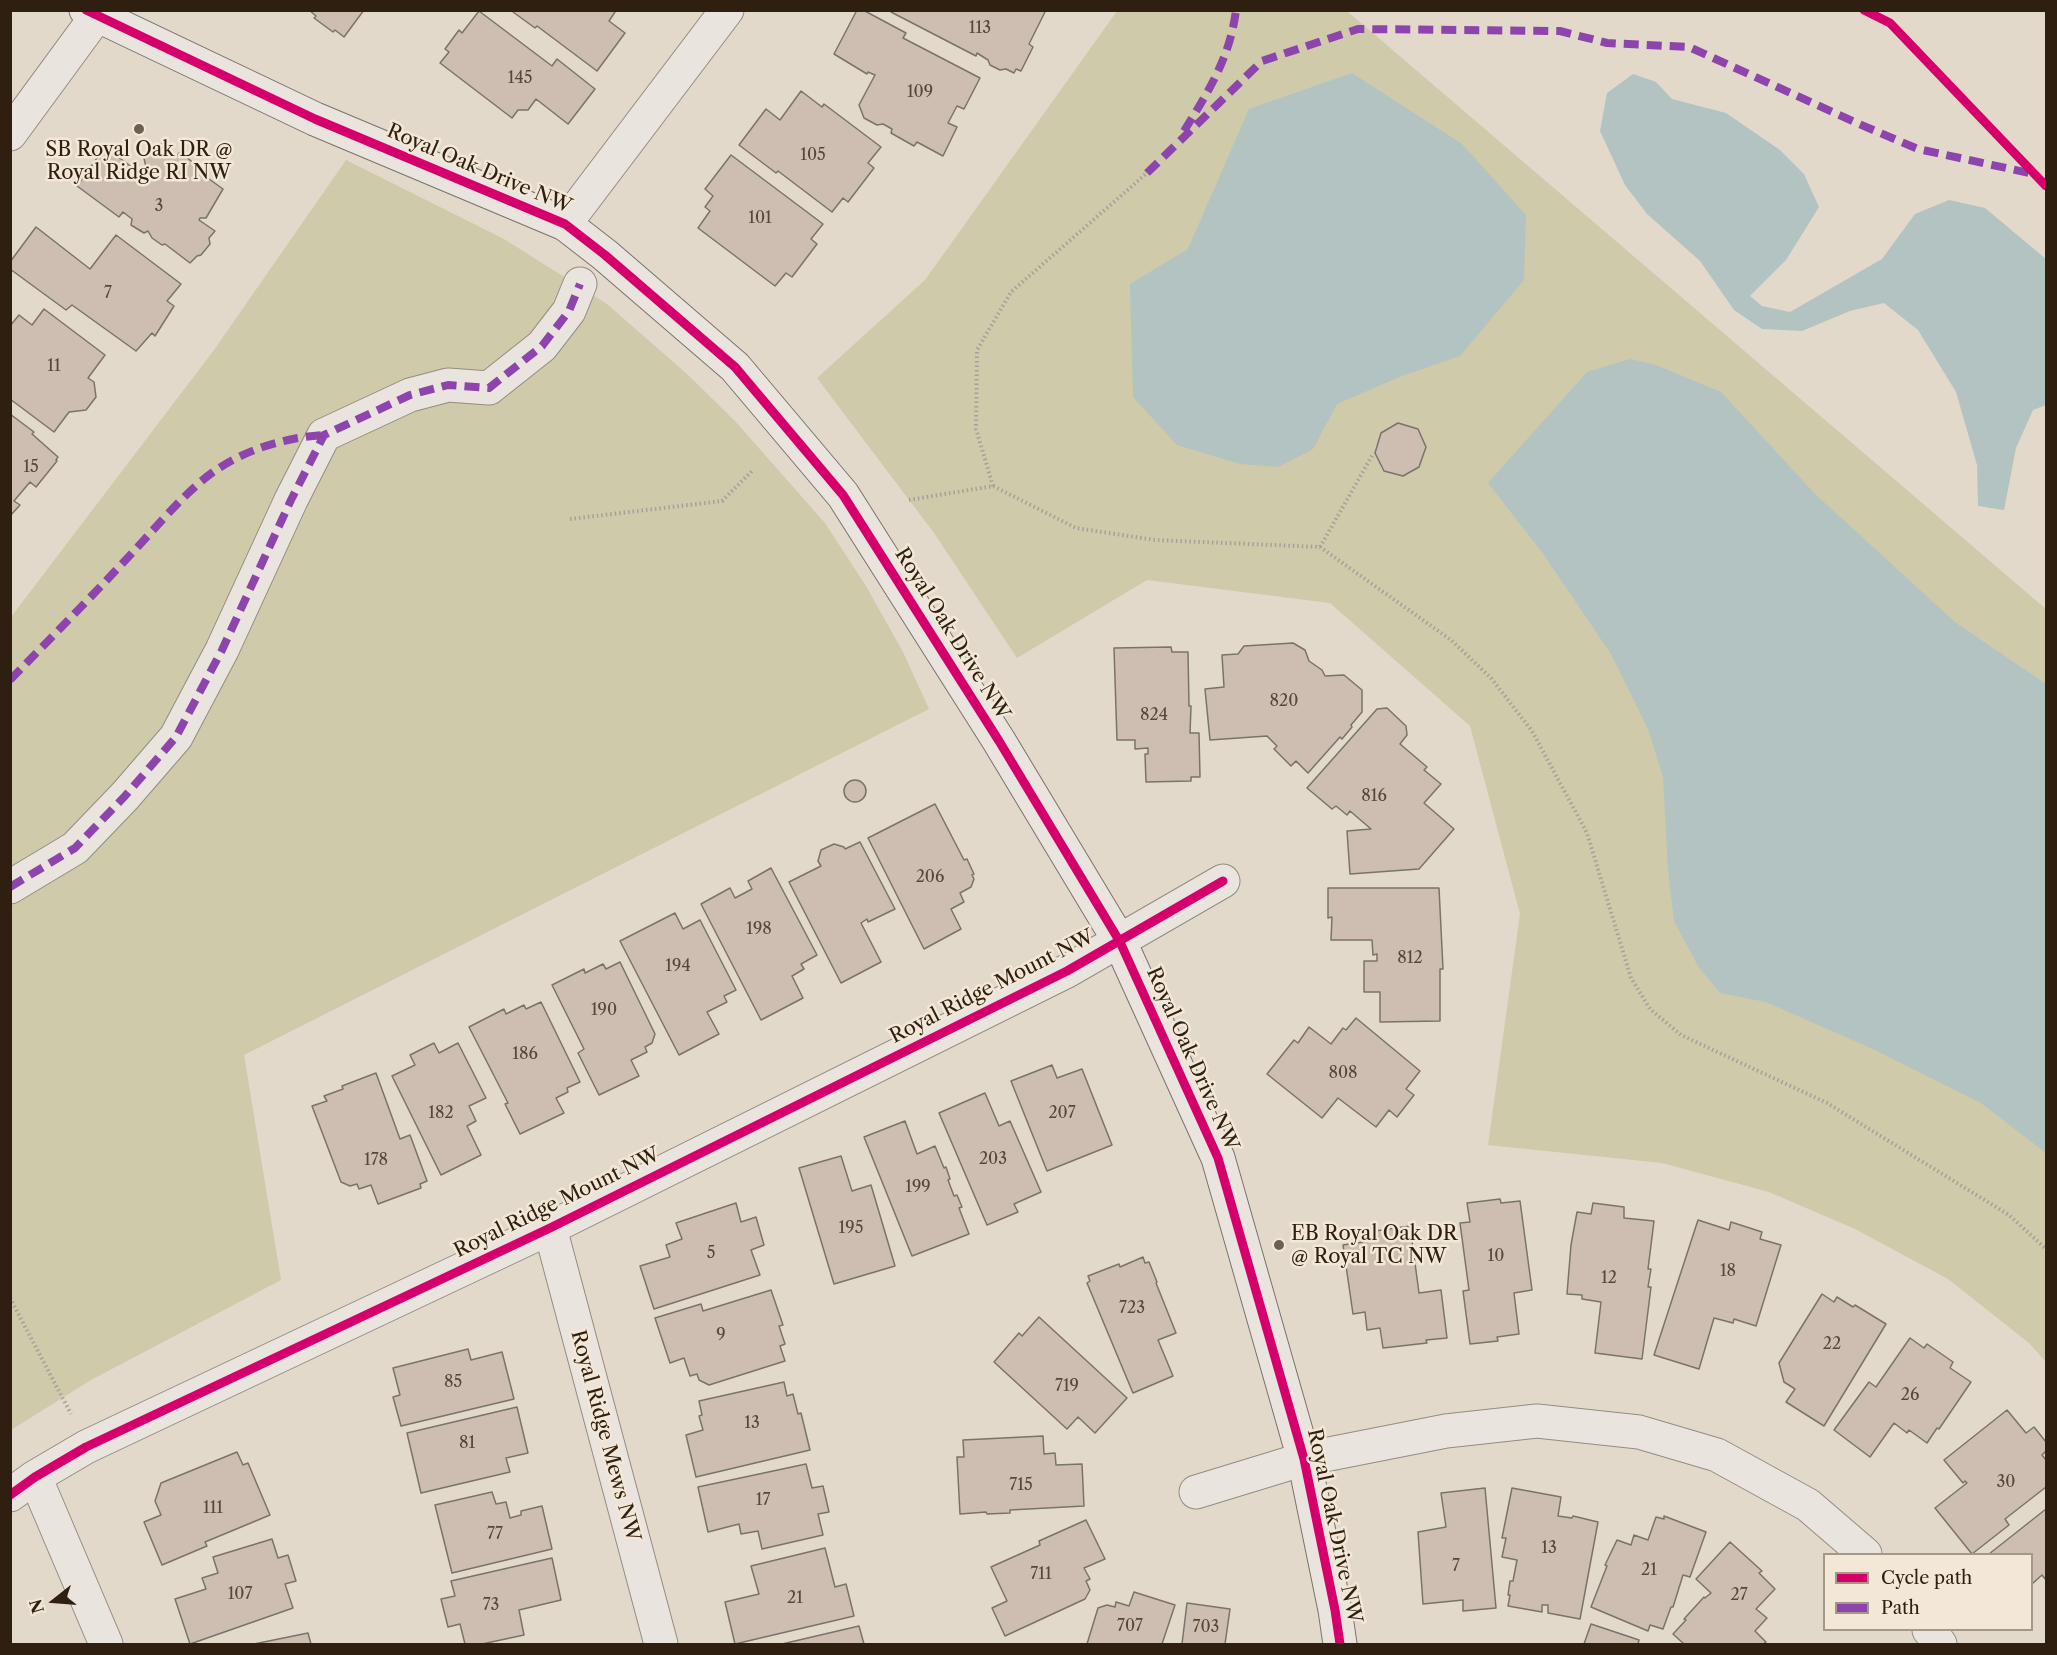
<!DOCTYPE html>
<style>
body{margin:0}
#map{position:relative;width:2057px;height:1655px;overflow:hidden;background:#e2d9cb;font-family:"Libre Caslon Text",serif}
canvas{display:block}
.frame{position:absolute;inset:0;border:12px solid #2e1f10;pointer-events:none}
.legend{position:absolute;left:1823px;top:1553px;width:210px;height:78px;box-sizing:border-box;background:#f3e8d7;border:2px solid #a49887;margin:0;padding:8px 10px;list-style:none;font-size:18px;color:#2e1f10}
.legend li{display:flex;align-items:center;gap:12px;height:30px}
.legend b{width:30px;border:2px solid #a49887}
.north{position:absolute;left:24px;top:1571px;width:60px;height:60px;-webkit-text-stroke:4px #f3e8d7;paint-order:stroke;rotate:253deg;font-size:16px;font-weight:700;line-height:24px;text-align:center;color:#2e1f10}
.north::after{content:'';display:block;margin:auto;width:21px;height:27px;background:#2e1f10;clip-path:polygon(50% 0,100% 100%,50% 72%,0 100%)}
</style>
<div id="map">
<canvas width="2057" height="1655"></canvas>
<div class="frame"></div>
<ul class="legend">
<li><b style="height:8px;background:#d6006c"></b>Cycle path</li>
<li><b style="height:8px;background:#8e44ad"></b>Path</li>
</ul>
<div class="north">N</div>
</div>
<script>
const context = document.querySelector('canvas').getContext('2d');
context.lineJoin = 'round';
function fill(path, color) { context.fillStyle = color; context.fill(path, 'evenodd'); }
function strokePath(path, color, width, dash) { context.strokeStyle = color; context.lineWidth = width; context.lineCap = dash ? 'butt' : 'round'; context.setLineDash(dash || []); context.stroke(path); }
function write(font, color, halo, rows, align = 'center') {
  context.font = font + ' "Libre Caslon Text",serif'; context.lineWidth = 5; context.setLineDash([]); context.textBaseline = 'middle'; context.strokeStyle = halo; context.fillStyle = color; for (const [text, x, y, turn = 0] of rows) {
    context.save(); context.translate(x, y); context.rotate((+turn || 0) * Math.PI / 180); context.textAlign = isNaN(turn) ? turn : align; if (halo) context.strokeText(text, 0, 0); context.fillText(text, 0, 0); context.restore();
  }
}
fill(new Path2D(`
 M1117,11H1347L2046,609V1362L2029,1343L1948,1279L1855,1229L1769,1192L1662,1163L1488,1145L1520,914L1470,726L1330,603L1147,580L1017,658L934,533L817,378L925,280Z
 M346,160L504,239L607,304L687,374L735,421L825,523L866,586L903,652L929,709L244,1055L281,1280L91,1380L11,1430V617L214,350Z`), '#cfcaa9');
fill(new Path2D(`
 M1352,73L1462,144L1526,215L1524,280L1460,356L1402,376L1337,404L1313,449L1278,467L1240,464L1177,445L1133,397L1130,284L1188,249L1249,109Z
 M1633,74L1656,82L1672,99L1726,113L1780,150L1804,174L1819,207L1786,260L1750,296L1762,306L1790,312L1882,259L1915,214L1949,200L1985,208L2046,259V405L2033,410L2016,448L2004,510L1978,506L1977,465L1956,392L1918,330L1884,303L1850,311L1802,331L1762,329L1734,310L1700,261L1647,214L1625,185L1600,131L1607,93Z
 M1630,359L1656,365L1721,392L1815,494L1956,623L2046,684V1153L1981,1103L1875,1050L1766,1002L1720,993L1698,966L1674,921L1668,870L1663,777L1648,729L1611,654L1542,552L1488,483L1587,372Z`), '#b2c3c2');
const building = new Path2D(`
 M309,10H364L344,37L335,30L333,32L314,18L316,16Z
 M515,10H612L615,12L609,21L625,33L597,71L537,26L535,28L513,12Z
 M857,10H863L906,33L903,38L980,78L964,109L957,106L948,123L957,127L943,156L917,142L914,146L891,133L892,129L883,124L877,125L864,118L859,105L875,75L868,72L867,74L834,54Z
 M892,10H1046L1029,44L1033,47L1021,71L1016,69L1014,73L1006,69L1000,70L990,65L988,60L977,53L976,56L891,12Z
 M479,11L552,66L557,59L595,89L568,124L536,99L528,110H518L512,118L440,63L449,52L445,49L459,30L462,33Z
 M801,91L822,107L824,104L881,147L868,163L874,168L848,202L843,198L832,212L778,171L776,173L739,145L766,109L780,120Z
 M162,144L177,156L180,152L200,168L198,171L223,189L206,218H200L199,220L215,231L209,238L210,244L201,255L197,256L190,263L165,244L162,245L152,238L148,231L144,233L131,225L132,219L123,212L119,217L77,186L105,147L141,174L146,167L144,158L153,147Z
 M731,155L823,224L811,239L817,244L792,277L786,273L775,286L698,228L710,211L705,207L713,196L705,189Z
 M36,227L90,269L116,235L181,284L167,301L174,306L155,336L152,333L136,351L72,305L66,310L10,269V262Z
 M44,309L105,355L88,378L94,382L96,397L86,410L69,412L54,432L10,399V326L19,315L32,325Z
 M10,414L34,432L32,434L58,457L56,460L57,461L36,487L30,482L14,501L20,505L10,516Z
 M1398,423L1418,429L1426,447L1419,467L1403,476L1384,471L1375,453L1381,433Z
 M1293,643L1305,650L1309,661L1322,670L1325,676L1344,675L1362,690V712L1351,725L1352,727L1342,739L1340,737L1308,773L1296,761L1291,766L1274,749L1277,746L1267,736L1210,740L1205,689L1224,687L1222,655L1238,654L1244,646Z
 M1171,647L1172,652H1188L1189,706H1191L1190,733H1199L1200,777H1191V781L1146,782L1145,754H1148V748L1135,749V740H1117L1114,648Z
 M1387,708L1406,726L1407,735L1400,744L1427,767L1424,770L1441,784L1424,803L1454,829L1419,869L1350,874L1347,831L1371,829L1350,811L1347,815L1336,806L1332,809L1307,788L1377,709Z
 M844 791a11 11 0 1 1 22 0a11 11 0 1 1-22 0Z
 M935,804L964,860L967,859L974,874L972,875L974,879L971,887L960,893L964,902L951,909L961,929L924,949L868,838Z
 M860,842L895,909L868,922L867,919L861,923L881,962L841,983L789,882L821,866L818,861L821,850L834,844L844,847L845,849Z
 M771,868L817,955L801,964L804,969L792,976L803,998L761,1020L701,904L730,888L735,898L752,889L748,881Z
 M1328,888H1439L1443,969H1440V1021L1380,1022V992H1364V961H1377V954L1373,955L1372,940H1331L1332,917L1328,918Z
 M675,913L683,929L700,920L736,990L724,996L727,1002L707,1012L719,1034L679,1055L620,941Z
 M620,962L655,1034L652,1043L645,1047L647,1052L631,1060L639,1076L599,1095L578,1053L584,1049L552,985L584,969L585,973L603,964L606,969Z
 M541,1002L580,1082L567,1088L568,1092L556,1098L564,1113L520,1134L505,1104L508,1103L469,1027L504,1009L506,1014L524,1005L526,1009Z
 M1356,1018L1420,1071L1406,1089L1414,1095L1397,1117L1389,1110L1376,1127L1338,1098L1322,1118L1267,1074L1294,1040L1298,1043L1309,1027L1331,1044L1343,1028L1346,1030Z
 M434,1043L439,1053L458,1043L486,1098L469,1106L476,1121L467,1126L481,1155L441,1175L392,1076L415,1065L410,1055Z
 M1052,1065L1057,1078L1082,1069L1112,1145L1047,1171L1011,1081Z
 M376,1073L400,1139L410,1135L427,1181L420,1184L421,1188L378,1204L371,1185L359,1189L357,1184L350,1186L341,1182L312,1106L327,1101L324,1096L343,1089L342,1086Z
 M985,1093L999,1126L1010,1121L1041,1192L1014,1204L1018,1212L987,1225L939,1113Z
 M905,1121L917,1154L935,1146L944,1168L946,1167L950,1179L948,1180L954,1196L957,1195L962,1207L959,1208L969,1234L912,1256L864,1137Z
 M841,1156L852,1191L871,1185L895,1266L834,1284L799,1168Z
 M1500,1199L1501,1203L1520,1201L1532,1290L1514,1293L1519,1334L1497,1337L1498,1341L1470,1344L1463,1291L1469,1290L1460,1223L1470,1222L1467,1203Z
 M736,1203L741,1222L756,1217L764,1245L751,1250L760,1275L654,1309L640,1266L670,1257L666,1245L682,1239L676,1223Z
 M1593,1203L1624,1207V1218L1654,1221L1648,1269H1651L1648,1287H1651L1642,1359L1595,1353L1601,1302L1582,1299V1295L1567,1294L1571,1245L1577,1212L1591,1214Z
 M1698,1220L1729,1230L1731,1222L1762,1232L1760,1239L1781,1245L1756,1326L1734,1319L1733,1323L1714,1318L1699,1369L1654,1355Z
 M1410,1226L1419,1293L1441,1290L1447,1338L1426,1340L1427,1343L1383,1348L1380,1328L1367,1330L1365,1312L1353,1314L1343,1245L1376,1240L1375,1231Z
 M1143,1257L1145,1263L1149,1262L1157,1282L1156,1283L1176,1333L1158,1340L1173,1376L1133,1393L1087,1283L1090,1281L1088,1276L1119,1264L1120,1267Z
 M771,1290L783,1325L779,1326L785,1344L780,1346L785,1361L709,1385L699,1380L697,1374L690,1376L684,1358L670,1363L655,1318L701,1304L703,1311Z
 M1822,1294L1834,1302L1837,1297L1853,1307L1855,1305L1886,1324L1824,1426L1786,1402L1795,1389L1784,1382L1779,1363Z
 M1039,1317L1127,1398L1095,1433L1078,1417L1067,1429L994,1362L1019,1333L1022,1336Z
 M1910,1338L1924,1348L1927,1344L1953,1362L1950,1368L1971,1382L1939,1429L1937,1428L1927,1443L1909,1430L1907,1433L1894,1423L1870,1457L1834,1430L1869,1382L1876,1387Z
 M468,1349L471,1360L502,1352L514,1399L401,1426L393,1397L400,1395L393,1368Z
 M784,1382L787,1396L793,1394L798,1414L801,1413L810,1450L696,1477L686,1435L703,1430L699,1416L702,1415L699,1401Z
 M517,1407L528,1453L506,1458L510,1472L421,1493L407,1433Z
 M2007,1410L2026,1433L2034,1427L2046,1442V1451L2042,1455L2046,1460V1487L2005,1519L2009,1525L1972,1554L1935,1508L1967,1483L1965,1481L1963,1483L1944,1460Z
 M1043,1436L1044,1454L1055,1453L1056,1465L1082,1464L1084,1506L1010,1510V1513L987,1514L986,1512L960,1514L957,1457H964L963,1440Z
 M237,1452L243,1465L248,1463L270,1515L205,1542L207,1546L162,1565L144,1522L161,1515L155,1501L161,1483Z
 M806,1464L812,1488L823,1486L829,1512L818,1514L823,1535L762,1549L758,1531L741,1534L739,1524L708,1532L698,1487Z
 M1485,1488L1496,1608L1463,1611V1600L1423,1604L1418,1532L1446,1527L1441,1493Z
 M1512,1488L1561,1497L1558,1516L1572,1518L1573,1516L1598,1522L1580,1619L1548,1613V1605H1542V1612L1508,1606L1510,1595H1508L1510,1581H1513L1517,1560L1502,1557L1506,1538H1502Z
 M492,1492L496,1504L506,1502L510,1518L521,1515V1511L542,1506L552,1549L452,1573L435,1505Z
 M2046,1509V1580L2042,1575L2032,1584V1554H1989Z
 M1664,1516L1706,1532L1690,1577L1683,1575L1673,1607H1671L1663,1629L1650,1625L1648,1631L1591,1607L1607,1566L1605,1565L1617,1540L1631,1545L1634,1535L1648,1540L1656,1517L1664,1519Z
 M1086,1520L1105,1559L1084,1568L1090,1579L1086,1581L1090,1590L1085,1599L1005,1636L992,1608L1007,1601L991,1567L1040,1545L1039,1541Z
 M272,1539L278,1558L288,1555L296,1581L285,1584L293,1608L190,1644L175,1599L206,1589L202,1578L218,1573L213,1557Z
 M1730,1542L1762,1571L1759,1573L1775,1589L1756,1609L1767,1618L1755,1631L1766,1642L1763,1644H1684L1673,1634L1686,1620L1684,1619L1704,1597L1705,1598L1711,1593L1696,1579Z
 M825,1548L835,1587L846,1584L854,1616L735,1644L725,1602L759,1594L751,1566Z
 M552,1558L561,1600L519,1610L524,1635L482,1644H465L460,1624L448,1627L441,1599L455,1596L451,1581Z
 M1134,1592L1175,1605L1162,1644H1087L1098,1608L1107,1605L1115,1607L1116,1602L1129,1606Z
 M1187,1603L1230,1609L1225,1644H1182Z
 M1591,1624L1639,1640L1638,1644H1584Z
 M859,1626L864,1644H782Z
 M308,1633L311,1644H254Z`);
fill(building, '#cebeb1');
strokePath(building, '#7a736a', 1.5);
const street = new Path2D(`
 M10,134L101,10
 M565,224L727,10
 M10,887L75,848L125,796L176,737L222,650L291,500L324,435L410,395L448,385L489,388L542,346L569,311L580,284
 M550,1228L661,1644
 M35,1477L106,1644
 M1196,1492L1304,1459L1446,1431L1537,1421L1639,1432L1717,1455L1808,1505L1865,1554
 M10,1495L35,1477L86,1447L550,1228L1067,971L1223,881
 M1929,1630L1940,1644`);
const secondary = new Path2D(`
 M86,10L315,119L565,224L605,255L735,367L843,495L999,741L1120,942L1218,1158L1304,1459L1335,1610L1340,1644`);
strokePath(street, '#938c82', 35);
strokePath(secondary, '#7a736a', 35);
strokePath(new Path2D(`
 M993,486L976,429L977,350L1011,292L1147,173
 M909,500L993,486L1076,528L1155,540L1320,547L1451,640L1491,678L1532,731L1587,833L1631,978L1650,1009L1681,1035L1827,1103L2009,1215L2046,1249
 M570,519L722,501L752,471
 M1320,547L1373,454
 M10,1298L71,1414`), '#a6a099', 4, [1.5, 3]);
strokePath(street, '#e9e4dd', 33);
strokePath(secondary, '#e9e4dd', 33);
strokePath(new Path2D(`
 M1184,131C1208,92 1230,58 1236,10
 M1147,173L1262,61L1358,29L1560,31L1607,43L1689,47L1859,124L1918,149L2034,174
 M10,680C52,637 94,594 134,551C157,526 189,488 216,470C247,449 287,437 324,435
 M10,887L75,848L125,796L176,737L222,650L291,500L324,435L410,395L448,385L489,388L542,346L569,311L580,284`), '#8e44ad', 8, [15, 8]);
strokePath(new Path2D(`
 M86,10L315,119L565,224L605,255L735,367L843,495L999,741L1120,942L1218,1158L1304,1459L1335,1610L1340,1644
 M1864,10L1890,23L2046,186
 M10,1495L35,1477L86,1447L550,1228L1067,971L1223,881`), '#d6006c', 9);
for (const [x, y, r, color] of [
 [139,129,6,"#6d6051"],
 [1279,1245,6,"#6d6051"]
]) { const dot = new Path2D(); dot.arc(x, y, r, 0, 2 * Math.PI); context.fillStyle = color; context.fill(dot); strokePath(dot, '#f3e8d7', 2); }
write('16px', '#564738', null, [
 ["113",980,28],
 ["145",520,78],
 ["109",920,92],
 ["105",813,155],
 ["3",159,206],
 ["101",760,218],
 ["7",108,293],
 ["11",54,366],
 ["15",31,467],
 ["820",1284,701],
 ["824",1154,715],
 ["816",1374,796],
 ["206",930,877],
 ["198",759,929],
 ["812",1410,958],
 ["194",678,966],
 ["190",604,1010],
 ["186",525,1054],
 ["808",1343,1073],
 ["182",441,1113],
 ["207",1062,1113],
 ["203",993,1159],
 ["178",376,1160],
 ["199",918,1187],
 ["195",851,1228],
 ["5",711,1253],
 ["10",1496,1256],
 ["18",1728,1271],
 ["12",1609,1278],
 ["723",1132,1308],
 ["9",721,1335],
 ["22",1832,1344],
 ["85",453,1382],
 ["719",1067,1386],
 ["26",1910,1395],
 ["13",752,1423],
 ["81",467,1443],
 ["30",2006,1482],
 ["715",1021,1485],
 ["17",763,1500],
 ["111",213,1508],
 ["77",495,1534],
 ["13",1549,1548],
 ["7",1456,1566],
 ["21",1649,1570],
 ["711",1041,1574],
 ["107",240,1594],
 ["27",1739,1595],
 ["21",795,1598],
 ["73",491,1605],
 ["707",1130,1626],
 ["703",1206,1627]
]);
write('20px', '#2e1f10', '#f3e8d7', [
 ["SB Royal Oak DR @",139,150],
 ["Royal Ridge RI NW",139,173],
 ["EB Royal Oak DR",1291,1234,"left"],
 ["@ Royal TC NW",1291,1257,"left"]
]);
write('20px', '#2e1f10', '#f3e8d7', [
 ["Royal Oak Drive NW",479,169,23],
 ["Royal Oak Drive NW",952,634,58],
 ["Royal Ridge Mount NW",992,987,-27],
 ["Royal Oak Drive NW",1192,1059,66],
 ["Royal Ridge Mount NW",557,1203,-26],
 ["Royal Ridge Mews NW",605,1436,75],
 ["Royal Oak Drive NW",1334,1526,78]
]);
</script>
